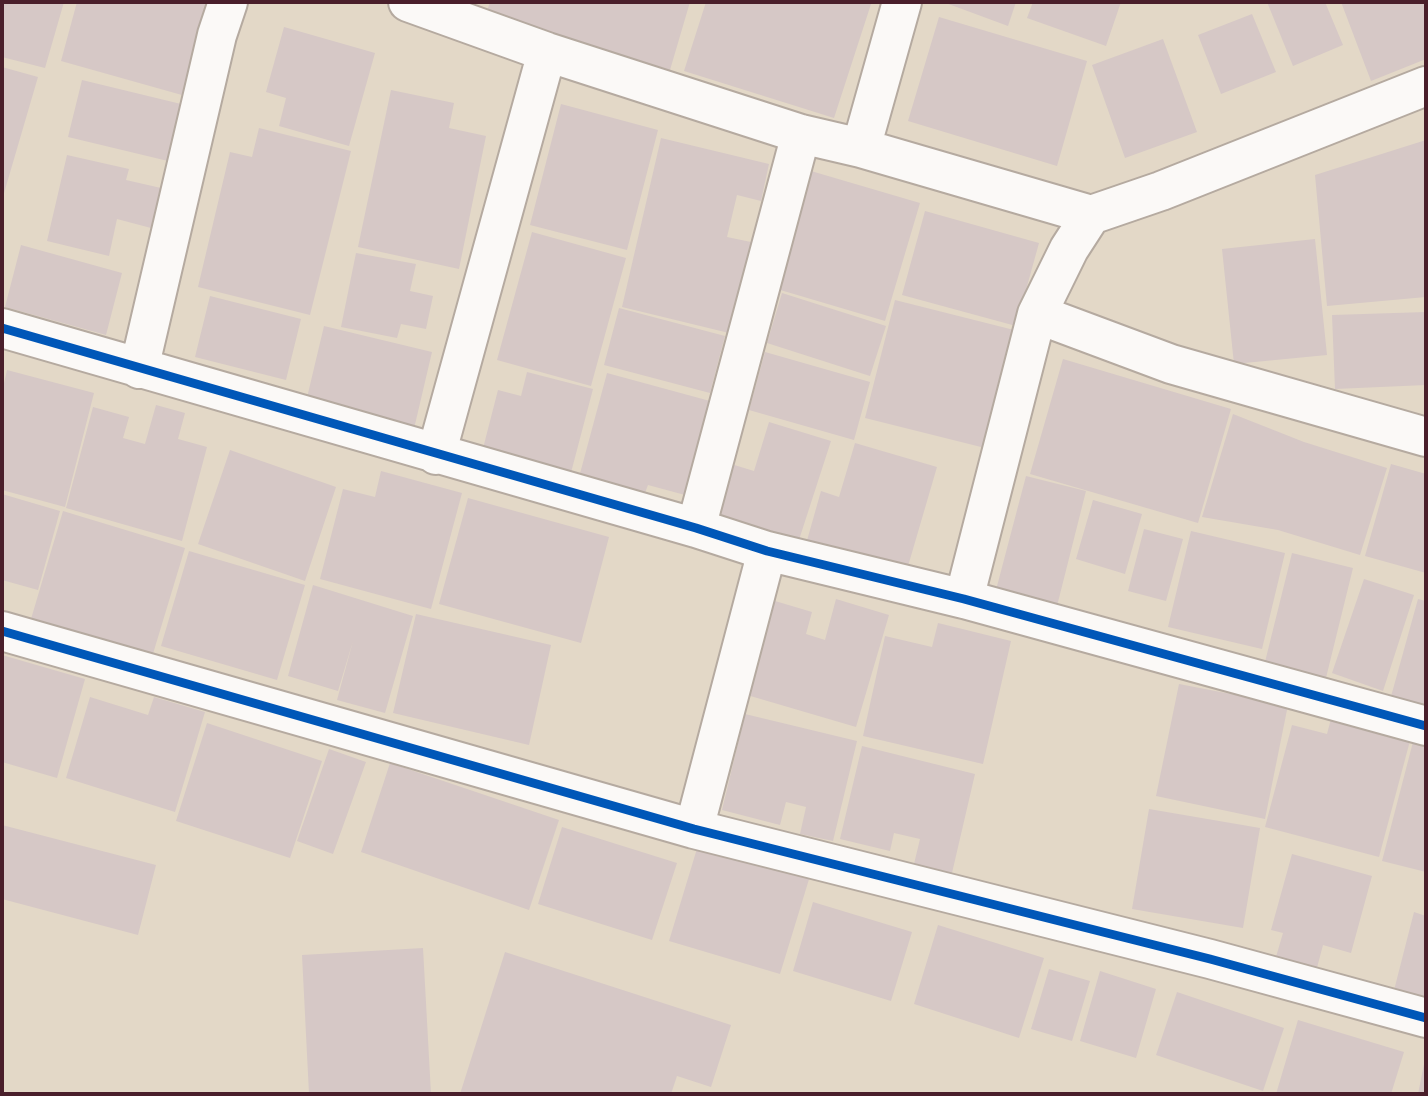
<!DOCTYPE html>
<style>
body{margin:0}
#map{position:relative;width:1428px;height:1096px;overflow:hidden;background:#e3d8c7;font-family:"IM FELL English",serif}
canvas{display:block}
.frame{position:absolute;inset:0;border:4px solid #4a1f2b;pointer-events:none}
</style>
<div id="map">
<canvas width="1428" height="1096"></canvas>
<div class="frame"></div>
</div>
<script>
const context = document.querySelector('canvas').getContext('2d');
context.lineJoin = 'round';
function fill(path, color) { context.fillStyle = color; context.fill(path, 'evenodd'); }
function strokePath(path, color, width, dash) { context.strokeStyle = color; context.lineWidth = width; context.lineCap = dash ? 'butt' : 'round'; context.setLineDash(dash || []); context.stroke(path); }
fill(new Path2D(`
 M2,2H64L45,68L2,57Z
 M77,2H215L189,97L61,61Z
 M490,2H690L670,70L485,17Z
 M706,2H863L871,4L834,118L684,71Z
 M943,2H1016L1008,26Z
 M1033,2H1121L1106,46L1027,18Z
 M1267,2H1325L1343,45L1293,66Z
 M1341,2H1426V59L1371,81Z
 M1252,14L1276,72L1221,94L1198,35Z
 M939,17L1087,61L1057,166L908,121Z
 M284,27L375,53L349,146L279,126L286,98L266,92Z
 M1163,39L1197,132L1125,158L1092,65Z
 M2,67L38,77L2,200Z
 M82,80L181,104L168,161L68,137Z
 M391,90L454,103L449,128L486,136L459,269L358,247Z
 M561,104L658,130L627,250L530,225Z
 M259,128L351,151L310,315L198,287L230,152L252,157Z
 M661,138L769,164L761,201L737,195L727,237L751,242L729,333L622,307Z
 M1426,140V297L1327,306L1315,175Z
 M67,155L129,169L126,180L161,188L151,228L117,219L109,256L47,241Z
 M811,171L920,203L885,321L777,289Z
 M925,211L1039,243L1016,326L902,295Z
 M532,232L626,258L591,386L497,360Z
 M1315,239L1327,355L1234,364L1222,249Z
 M21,245L122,273L106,335L5,307Z
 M356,253L416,264L410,291L433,296L426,329L401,324L397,338L341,327Z
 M782,293L886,326L870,376L767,343Z
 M210,296L301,319L286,380L195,357Z
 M895,300L1014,330L985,448L865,418Z
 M619,308L725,336L710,393L604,365Z
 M1426,312V385L1335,389L1332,315Z
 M324,326L432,352L413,433L305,406Z
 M765,352L870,382L854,440L749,410Z
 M1063,359L1231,409L1198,523L1030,474Z
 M7,370L94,393L65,507L2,490V392Z
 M527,372L593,389L568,484L480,460L498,390L521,396Z
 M607,373L710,401L685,495L648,485L643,498L578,481Z
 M156,405L185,413L178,439L207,447L182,541L66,508L93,407L129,417L123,438L145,444Z
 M1233,414L1304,442L1387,468L1360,555L1278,530L1202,517Z
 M769,422L831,441L797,546L713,519L731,464L754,471Z
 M855,443L937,467L906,573L806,544L821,491L839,497Z
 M230,450L336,487L305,581L198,544Z
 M1391,464L1426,474V573L1365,556Z
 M381,471L462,493L431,609L320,579L343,489L375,497Z
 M1026,476L1086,491L1057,606L996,590Z
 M2,494L60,511L38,590L2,580Z
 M468,498L609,537L581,643L439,604Z
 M1093,500L1142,514L1125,574L1076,559Z
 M63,511L185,548L152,657L31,619Z
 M1144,529L1183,539L1166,601L1128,591Z
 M1191,531L1285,553L1262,649L1168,627Z
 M189,551L305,585L277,680L161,646Z
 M1292,553L1353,568L1324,686L1263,670Z
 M1364,579L1414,595L1383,691L1332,673Z
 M313,585L413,616L385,713L337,700L353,641L338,691L288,676Z
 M836,599L889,615L856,727L747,695L775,601L812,612L806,634L825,640Z
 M1418,599L1426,601V710L1390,700Z
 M416,614L551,645L529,745L393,713Z
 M938,623L1011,641L983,764L863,736L885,636L932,647Z
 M2,655L85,679L57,778L2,762Z
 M1179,684L1288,705L1265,819L1156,796Z
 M90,697L148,715L154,697L205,712L175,812L66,778Z
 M745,714L857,741L833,841L800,834L806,807L786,802L780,825L722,810Z
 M1332,715L1411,737L1379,857L1265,827L1292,725L1327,734Z
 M207,723L322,761L290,858L176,821Z
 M1413,742L1426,745V872L1382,861Z
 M862,746L975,774L952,873L914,864L920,839L894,833L890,851L840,839Z
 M329,749L366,762L333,854L297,841Z
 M390,763L559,820L529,910L361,852Z
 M1149,809L1260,828L1243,928L1132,909Z
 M2,825L156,865L138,935L2,899Z
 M562,827L677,863L652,940L538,904Z
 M699,842L810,876L780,974L669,941Z
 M1292,854L1372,876L1351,953L1323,945L1314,979L1273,967L1283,933L1271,930Z
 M813,902L912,932L891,1001L793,971Z
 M1414,912L1426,916V1016L1390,1006Z
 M938,925L1044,958L1019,1038L914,1004Z
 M423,948L431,1094H309L302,955Z
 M505,952L731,1025L711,1087L677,1076L671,1094H460Z
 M1049,969L1090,981L1072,1041L1031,1029Z
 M1100,971L1156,989L1136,1058L1080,1041Z
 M1177,992L1284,1028L1263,1091L1156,1055Z
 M1298,1020L1404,1052L1391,1094H1276Z
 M1425,1059L1426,1094H1418Z`), '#d6c8c6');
const minor = new Path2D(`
 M408,2L547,52L801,134L861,148L1091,215
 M861,148L902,2
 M1037,314L1171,364L1426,437
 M2,328L696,528L767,551L964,599L1426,726
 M139,369L217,35L228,2
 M436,455L547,52
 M696,528L801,134
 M964,599L1037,314L1069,249L1091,215L1161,191L1426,86
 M2,631L694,829L1210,959L1426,1018
 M694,829L767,551`);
strokePath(minor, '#b5aaa0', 42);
strokePath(minor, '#fbf9f7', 38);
strokePath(new Path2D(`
 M2,328L696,528L767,551L964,599L1426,726
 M2,631L694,829L1210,959L1426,1018`), '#0057b8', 9);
</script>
